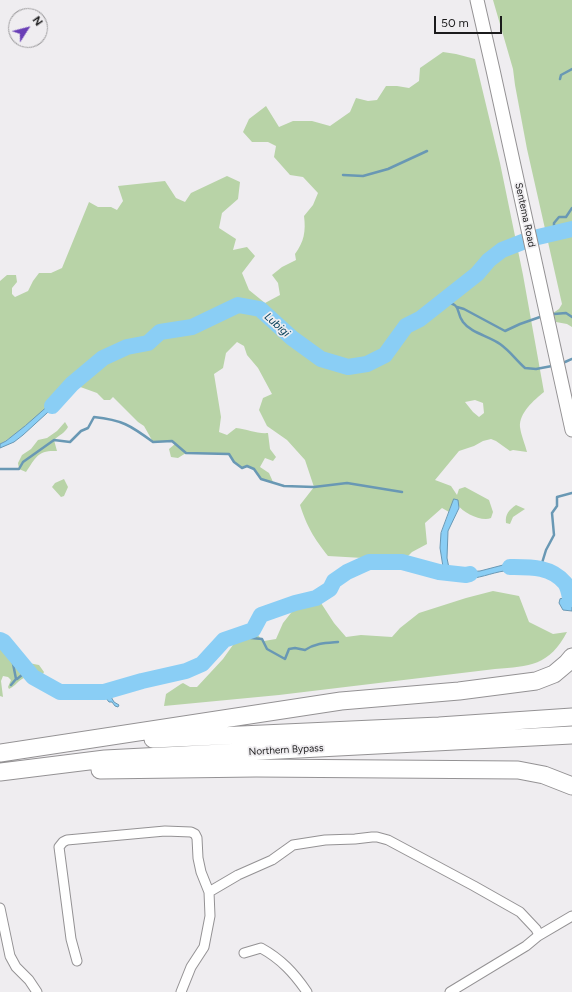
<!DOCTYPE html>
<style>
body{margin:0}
#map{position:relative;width:572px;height:992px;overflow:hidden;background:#efedf0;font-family:Figtree,sans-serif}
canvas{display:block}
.north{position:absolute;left:8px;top:8px;width:40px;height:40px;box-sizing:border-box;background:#efedf0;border:1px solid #9a999b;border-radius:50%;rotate:54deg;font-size:11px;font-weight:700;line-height:16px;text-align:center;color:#1b1b1c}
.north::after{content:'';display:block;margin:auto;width:14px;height:18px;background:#693eb6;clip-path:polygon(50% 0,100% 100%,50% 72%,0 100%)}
.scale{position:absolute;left:434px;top:16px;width:68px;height:18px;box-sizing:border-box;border:2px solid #1b1b1c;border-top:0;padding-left:5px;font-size:12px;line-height:14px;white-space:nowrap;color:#1b1b1c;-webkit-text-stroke:3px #efedf0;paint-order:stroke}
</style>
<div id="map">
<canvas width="572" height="992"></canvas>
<div class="north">N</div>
<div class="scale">50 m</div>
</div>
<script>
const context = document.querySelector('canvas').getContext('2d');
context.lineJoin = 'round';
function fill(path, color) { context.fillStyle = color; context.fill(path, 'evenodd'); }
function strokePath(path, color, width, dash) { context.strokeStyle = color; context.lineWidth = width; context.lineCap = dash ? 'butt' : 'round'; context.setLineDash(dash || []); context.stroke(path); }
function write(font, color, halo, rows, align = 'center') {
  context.font = font + ' Figtree,sans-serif'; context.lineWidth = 3.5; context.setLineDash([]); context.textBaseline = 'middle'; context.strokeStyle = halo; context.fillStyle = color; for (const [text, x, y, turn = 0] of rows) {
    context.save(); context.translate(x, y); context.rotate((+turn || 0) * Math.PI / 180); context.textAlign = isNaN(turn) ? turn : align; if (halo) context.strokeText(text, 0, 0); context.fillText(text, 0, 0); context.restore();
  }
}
fill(new Path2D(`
 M493,0H572V327L567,324L556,322L553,313L559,309L562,304L527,149L515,85L513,69Z
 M443,52L456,54L475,59L500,163L523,275L544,392C534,400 519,413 520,427C521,435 525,444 527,452L513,450L510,451L496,441L491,439L483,441L474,446L459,451L435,480L451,486L457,495L459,489L465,487L489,500L493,512L491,518C482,522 463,513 458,505L451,507L449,512L442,508L425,523L427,544L412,552L402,562H369L363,558L328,556C314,538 307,527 300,505L314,487L305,460L287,440L267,426L259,410L263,398L272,394L258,368L247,355L244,346L237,342L226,353L223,368L214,374L221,417L219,432L227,435L236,428C247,429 257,434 268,433L270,449L276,457L273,461L265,458L260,467L269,473L273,482C269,481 264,480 261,478C254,472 253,465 242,468L234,462L229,454L186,453L178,458L171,457L169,449L175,444L172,441L153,442L144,426L138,422L113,397L110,400H104L97,393L72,384C60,397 46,408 33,420C22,428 12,438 0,444V281L7,275H16L17,282L12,288V294L15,297L28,291L33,281L39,273H51L62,268L89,202L98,207H111L117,210L123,201L118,186L165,181L176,198L185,202L191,193L227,176L240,182L238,199L222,213L219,228L236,239L233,250L247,247L255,256L242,273L249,290L265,303L280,295L278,283L272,275L282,267L296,260L295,254C304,242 306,231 304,216L313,205L318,193L303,177L290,175L274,157L276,146L268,142H252L243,132L249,119L266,106L279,127L293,121H312L330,126L350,112L356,98L368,101L377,100L386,86H397L409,88L419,81L420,68ZM475,400L483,403L484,413L479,417L473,412L465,402Z
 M65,422L68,427C65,433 59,435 54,440L57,451C38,450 36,457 26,472L19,469L18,463L22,455L31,449L38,440L47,438L57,431Z
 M64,479L68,487L64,496L61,497L52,487L55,483Z
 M516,505L525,509L513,517L510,524L506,523C505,514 509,510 516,505Z
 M493,591L519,596L529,622L553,634L567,632C549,666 530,666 495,669L279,695L164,706L166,694L181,684L183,683L190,687H197L223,659L235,642L254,632L264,641L276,639L283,623L302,599L321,603L334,623L346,637L361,635L392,637L400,628L419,613L466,598Z
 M10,646C20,658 24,663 39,665L44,672L43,674C36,675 28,675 22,679C17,682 14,687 9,689L8,687L11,680L8,677L3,676L1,681L3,697L0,696V649L4,650Z`), '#b8d3a7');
const water = new Path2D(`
 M65,391L59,402L23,435L14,442L0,448V444L6,441L25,426Z
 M454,499L458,500L459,508L448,531L447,558L450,573L480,571L503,565L528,563L533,562L534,564C526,572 514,569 504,571C491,573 478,579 464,579C457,579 450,576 444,573L440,548L441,533Z
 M572,598V611L563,610L559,603L560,599Z
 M226,637H233L229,643L211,654L213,645L217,639Z
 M152,674L163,676L156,683L132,684L127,692L115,689C122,684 124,686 131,684C139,681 141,675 152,674Z
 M98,686L112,690L110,695L114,702L119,705L118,707L115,706L112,702H109L105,697L90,696L86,692Z`);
fill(water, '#8acef5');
strokePath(water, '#6998b4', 1);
strokePath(new Path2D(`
 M560,79L561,75L572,69
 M343,175L363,176L388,169L427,151
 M554,234V223L559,217H566L572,208
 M443,301C464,306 454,309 463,322C471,333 489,336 500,344C510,351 516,360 525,368L536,369L552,366
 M457,307L464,309L505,331L520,324L540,317
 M554,314L566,313L572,317
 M565,362L572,359
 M0,469H19L23,462L54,440L70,442L81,431L88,428L94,417C122,420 130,425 153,442L172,441L186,453L229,454L234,462L242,468L247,466L254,469L261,479L284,486L314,487L347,483L402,492
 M538,568L542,563L546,550L554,535L552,513L557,506V497L572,493
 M245,633L251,638L262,639L267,649L285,659L289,649L295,648L305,650C316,643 325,643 338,642
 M10,648L16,679L11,685
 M17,679L28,670`), '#6998b4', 2.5);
strokePath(new Path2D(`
 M538,237L572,229
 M52,406L72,384L103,358L127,347L148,343L160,332L192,327L238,305L260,309L292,338L321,359L348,367L367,364L385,355L406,326L420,319L477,274L489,260L502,250L525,241
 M510,567C530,567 551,566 565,583C568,587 569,593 570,598L572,599
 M0,640L4,642L33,677L60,692H104L142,681L186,671L202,664L224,640L253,630L261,615L295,603L316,598L330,589L334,581L347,572L369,562H402L439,572L466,575L470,574`), '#8acef5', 16);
const minor = new Path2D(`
 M209,892L238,875L272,860L293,845L325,840L355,839L372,837H377L388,840L474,886L520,912L536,929L538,933V936L526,946L450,992
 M0,908L10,956L16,967L29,980L37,992
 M538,936L572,916
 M244,953L261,948C281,959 294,973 307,992
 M77,961L71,939L59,847L63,842L67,840L165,831L191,832L195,834L197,838L198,858L201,872L209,892L210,916L204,947L191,967L181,992`);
const secondary = new Path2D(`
 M477,0L493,70L572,430`);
const motorway = new Path2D(`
 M153,739L439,726L572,717
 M0,753L341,701L459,691L536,681L554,674L567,663L572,657
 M100,770L256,768L518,770L544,775L572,786
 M0,772L105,759L572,735`);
strokePath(minor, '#949294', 11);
strokePath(secondary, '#949294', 15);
strokePath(motorway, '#949294', 19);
strokePath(minor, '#fff', 9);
strokePath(secondary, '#fff', 13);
strokePath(motorway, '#fff', 17);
write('10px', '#1b1b1c', '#efedf0', [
 ["Sentema Road",525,215,78],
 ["Northern Bypass",286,750,-3]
]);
write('italic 11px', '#09425c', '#efedf0', [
 ["Lubigi",277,325,42]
]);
</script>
